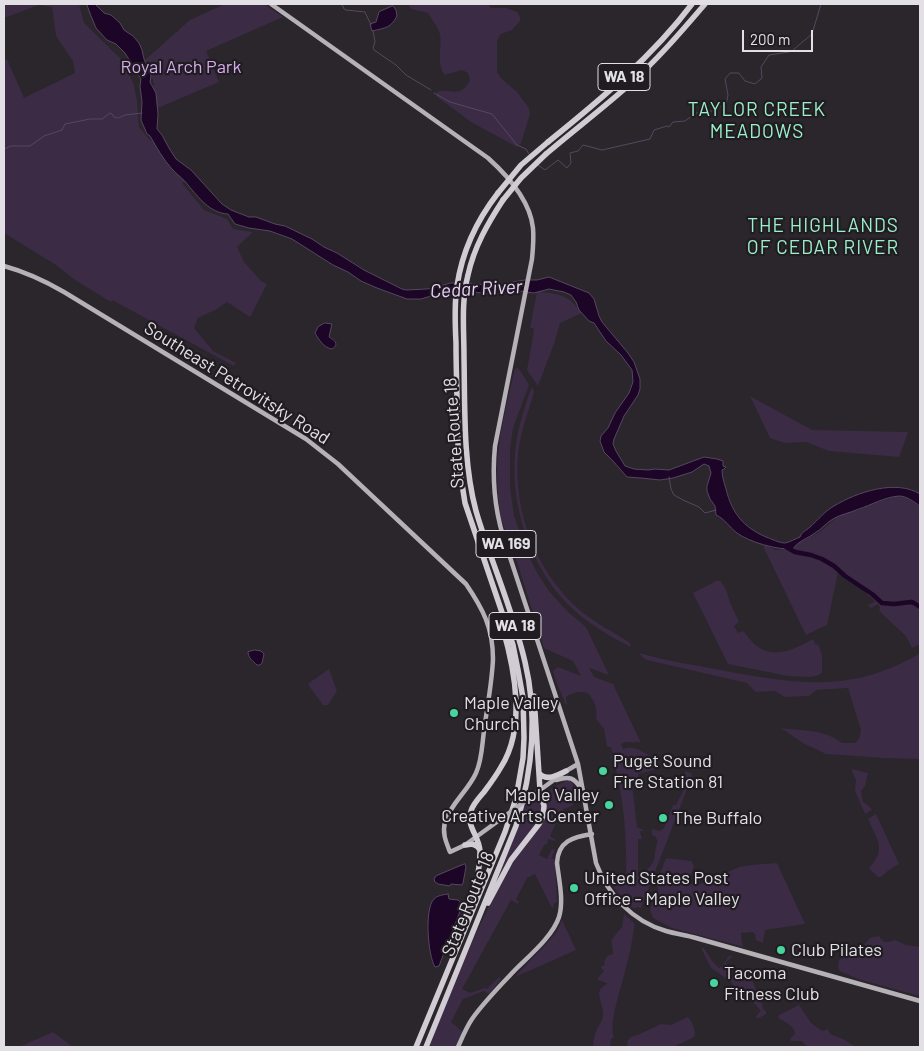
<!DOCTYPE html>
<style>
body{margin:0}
#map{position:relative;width:924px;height:1051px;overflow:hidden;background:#2a262c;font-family:Barlow,sans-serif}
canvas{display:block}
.frame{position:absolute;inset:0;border:5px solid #e2e0e4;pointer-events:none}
.scale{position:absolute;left:742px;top:30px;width:71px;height:22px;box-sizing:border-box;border:2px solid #e2e0e4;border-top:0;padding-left:6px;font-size:15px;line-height:18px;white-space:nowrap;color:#e2e0e4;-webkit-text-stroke:4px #201c22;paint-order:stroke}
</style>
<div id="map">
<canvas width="924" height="1051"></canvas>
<div class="frame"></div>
<div class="scale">200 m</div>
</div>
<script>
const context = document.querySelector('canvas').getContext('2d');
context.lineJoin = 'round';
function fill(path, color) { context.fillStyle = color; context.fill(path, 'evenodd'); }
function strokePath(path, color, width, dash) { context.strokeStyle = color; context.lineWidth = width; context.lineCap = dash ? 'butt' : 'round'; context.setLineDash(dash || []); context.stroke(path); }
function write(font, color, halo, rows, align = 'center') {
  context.font = font + ' Barlow,sans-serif'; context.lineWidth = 4.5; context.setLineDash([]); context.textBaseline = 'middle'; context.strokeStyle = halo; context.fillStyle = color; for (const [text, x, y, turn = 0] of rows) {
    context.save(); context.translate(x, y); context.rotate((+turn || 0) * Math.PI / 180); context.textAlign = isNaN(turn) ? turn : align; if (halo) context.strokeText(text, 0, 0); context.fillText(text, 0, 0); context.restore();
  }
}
fill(new Path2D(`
 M4,4H79L84,23L122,60L134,85L137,101L139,127L149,139L159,145L185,181L182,183L204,210L227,219L233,229L253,232L237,247L244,262L261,281L267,284L250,317L227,302L217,309L198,318L194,328L213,351L236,363L234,366L112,300L111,302L75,280L56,265L4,233V60L7,59L24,98L75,73L73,61L56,36L52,7L39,5L4,18Z
 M225,4H264L283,17L206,51L219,82L153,110L154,83L145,60L190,20Z
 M408,4H488L491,8H506L517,12L520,17V21L512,30L501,34L497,41V72L501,78L517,92L529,108L530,114L521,143L517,147L471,122L436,96L437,92C451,87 460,100 470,80L468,73L462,70L445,75C436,65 442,47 440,35C439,28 432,20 428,13L411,9Z
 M537,292C547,292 562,294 570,300C575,304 578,309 582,313L560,323L554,344L538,386L527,370L534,330L533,328H530Z
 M518,368C520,370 527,381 529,385L513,428L510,449V488L514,516L529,557L538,574L549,591L557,600L567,611L586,627L609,675L589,668L594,677L613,684L641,743L635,741L636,743C631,742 626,741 621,744L623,749C633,746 638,749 647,754C650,756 655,757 659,759L658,762L652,763L654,770L638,774L640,783L632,784L637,827L643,830V831H640V832L642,839H638V875H644V872C659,861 652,856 658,840L656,839V837L652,835V829L660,831L664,828L673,805H676L683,791L680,789L686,780L685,771L691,773L692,776L641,908L638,907L635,908V909C625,903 617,892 610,882L619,878H626C627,838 624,800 614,761H612L611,755L613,754L611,747H608L607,746L604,729L596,719C598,709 594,701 589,694C582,690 571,693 566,697L567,705L565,704C562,693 555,681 553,671L558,667L581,676L573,661L546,649L544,648L518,565L499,513L500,512C498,498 497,483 497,469C498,436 507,404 514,372L515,369Z
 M532,387L534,391L533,396C527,415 520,434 518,455C513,513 537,574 582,612C597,624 614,632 630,643L631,647C605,634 579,618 560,596C519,546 503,475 523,413C526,404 528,395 532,387Z
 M750,396L812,430L908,432L899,457L829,451L806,442L785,443L770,438Z
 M895,497C906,496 912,501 920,507V644L912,648L906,636L879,611L880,608L878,604L871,608L868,605L875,602C873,599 859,587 856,584C849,580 843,578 838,572L827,625L806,635L763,546H767L776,550L787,549L820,532L837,517L850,511H857L873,503Z
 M716,581H720C725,586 727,592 729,599C731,607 736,614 739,622L734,626L738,633L743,631C748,636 751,642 757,646C775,660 796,648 813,639L816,645L818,644L822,655V673L816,676L809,677L788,676L728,664L693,593Z
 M639,653C666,661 694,665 721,670C794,684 853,694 920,653V759L885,758L826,754L803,743L781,728C802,731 825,729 842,743H855L859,739L861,730L848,688L816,690L809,696L785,697L775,691L756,692L747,683L647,660L642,657Z
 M329,669L337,691L328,705H323L309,686V683Z
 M851,769L868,773L865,786L861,791L863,802L869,806L872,810L865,814L855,791L856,780Z
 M569,780L573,781V787L579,798L570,807L563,809L564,813L562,812L560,816L558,815L556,821L558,822L556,823L550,836L556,840L555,841L548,839L547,844L544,845L539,855L547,859L552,849L555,850L551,859H555L557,902L553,904L554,907L552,908L535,874L527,878L516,899L519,902L518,904L511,900L462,989L470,993L485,988L487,989L499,977L501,979L489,994L484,991L463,999L451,1022L463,1032L457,1047H428L471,944L505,873L546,808C546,804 544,798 546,794C549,788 563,782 569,780Z
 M538,797H540L542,804L541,817L497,881L517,831L525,806Z
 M876,814L899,864L890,869L881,877H878L869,868C887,849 877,840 868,819Z
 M666,858L691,861L694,866L689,882L691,884L698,885L739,867L751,865L777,863L805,924L765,930L763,943L756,940L755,934L753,932L741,933L742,943L744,947L672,928L653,918L650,910L652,902L658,895V889L656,884Z
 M624,914L634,923V928C632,943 629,957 625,971C622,986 608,1024 614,1037L611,1039L610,1047H593C593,1041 595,1033 598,1027C600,1024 602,1021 603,1016C605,1004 591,991 607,984V983L598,980V978L604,971L601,968V967L605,964L604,962L607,956L613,954L612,944L611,940L622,927Z
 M562,920L576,950L515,977L556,933Z
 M879,936L884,942H889L895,940L906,945L920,947V996L861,980L839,971L838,966L839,960L857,948L862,947L870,938Z
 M702,948H704L705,950L713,962L719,968L722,967L729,956H733L726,962L731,975L733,976L753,982C756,993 762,998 763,1009L766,1011V1014L759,1018H756L757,1015L761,1011L746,994L740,993L730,981L711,968L702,950Z
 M799,1005L811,1023L822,1031L828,1029L830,1034L843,1039L856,1047H807L802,1041H791L790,1039L795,1034C795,1026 785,1022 778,1018L779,1015Z
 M688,1017C693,1022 695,1030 695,1036L692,1038L673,1047H628L627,1044L628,1040L631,1037L640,1034L657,1026L661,1024L671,1025Z
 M53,1032L73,1047H19Z`), '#3b2b44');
const water = new Path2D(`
 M87,4H95L104,13L111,15L120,23L124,30L133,36L139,43L142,50L144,59L151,76L150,82L156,93L158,114L157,129L162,135L169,148L176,159L191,170L222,204L231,210L249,217H256L275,224L285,226L312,239L324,247L337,253L364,270L402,289L406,290L427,289L451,283H466L473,284L495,285L525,280H537L549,277L589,293L594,299L599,316L602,322L628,353L634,362L640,379V389L638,395L624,416L614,439L613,444L616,451L625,466L634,469L648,470L655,469L669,470L704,457L717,459L723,461V466L726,467L724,469L722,470C722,476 724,482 726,489C732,513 743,527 766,537C772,539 779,543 785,543C790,542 795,539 800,537C802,531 806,531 810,527C818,520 825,511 834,506C857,492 896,479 920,494V506C914,502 907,496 899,496C885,497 871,505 859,509C850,513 841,514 833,519C826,523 822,529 815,533C807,539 798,541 793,549C777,550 749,542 737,533C729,527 725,519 716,515L715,506L710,499L707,491V486L711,473L709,466L704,464L692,472L673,478L660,480L641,478L627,477L613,461L604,452L600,441L601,436L608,428L615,413L629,393L633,382L632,370L621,355L606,341L594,323L589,321L579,310L576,302L571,295L564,292L549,289L534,293L520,291L492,294L473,292H456L442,296H431L421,299H407L377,288L361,281L348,272L333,265L292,239L270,231L249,228L235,224L228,214C210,213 199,198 188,185C184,179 177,175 172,169C163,159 157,148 150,136L147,134L141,120L142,102L140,86L141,79L125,53L116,44L107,40L96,28L91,16Z
 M393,6L396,10L397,16C391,28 385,28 372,31L370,24L376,22L379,12Z
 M325,323L332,324L329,337C334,340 340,344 332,349C324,348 319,340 315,333L318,327Z
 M255,650L261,651L264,654L262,663L260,665H257C253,661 248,658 248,652Z
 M465,864L466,867L463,883L462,885L451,884L450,886L438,884L435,882L434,879L436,876Z
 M448,894L449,899L458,900L460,902L462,906L439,966L435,967C428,956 424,909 434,899C438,895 443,895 448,894Z`);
fill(water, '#1c0527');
strokePath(water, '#574760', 1);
strokePath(new Path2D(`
 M342,4L344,9L346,10L365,12L371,25
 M373,31L375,42L373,48L374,50L396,65L406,75L431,90
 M793,50L812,34L821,4
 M434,93L450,102L492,114L517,145L526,149L529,154
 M4,149L11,146H30L44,136L62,130L65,124L90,119H102L110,113L112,114L114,117C119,119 120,117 125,115C130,114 137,114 142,113
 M538,165L545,170L558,160L567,168L571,163L570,153L578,151L583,145L602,150L650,139L654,130L667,126L669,127L673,122L685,121L696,113L712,111L717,107L726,105L728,95L725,79L730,73H739L745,81L755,84L762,78L761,67L769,55L789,52
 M669,477L671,489L674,495L683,500L699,507L705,513L716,510`), '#574760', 1);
strokePath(new Path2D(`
 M786,547L795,552L811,555L822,559L834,566L845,576L872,594L882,603L894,604L911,602L914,603L920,607`), '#1c0527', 4.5);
strokePath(new Path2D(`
 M271,4L488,158C508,176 530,200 533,228C534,239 533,249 532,259L495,446C492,477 494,506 503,536L578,764L596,863C608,895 632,921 666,931C676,934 686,935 696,938L920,1001
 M4,266C26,272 45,281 64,292L306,439L338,464L466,584C483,609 493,628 493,659C492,683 487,707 484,731C482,745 482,760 476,773C468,791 451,803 445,822C442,833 446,842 450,852L465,845L505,816
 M556,780C570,776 574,777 582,790
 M532,796L566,771L578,764
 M458,1047C462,1038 466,1028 472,1019C484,1002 500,986 515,970C529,956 553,936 559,917C564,901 559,880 557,863C558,841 573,837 592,834`), '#b5b1b7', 4.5);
strokePath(new Path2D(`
 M548,142C600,100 652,57 692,4
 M546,154C573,131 602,109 629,85C656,61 681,32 705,4
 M539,773C546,782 557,775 566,771
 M465,845C471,844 476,843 480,850
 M488,903L511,860L539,824L543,816L544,806L540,790L534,696
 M456,943C467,913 480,884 480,851C479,835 466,827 471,811C473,804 479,798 484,792C490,784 496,776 501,767C526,728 515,671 503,629
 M416,1047L505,832L516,798L523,758L524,738L523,698L518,670L513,645L465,503L460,471L458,450C458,414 456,379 456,343C455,324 454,305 457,286C462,252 477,220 498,193
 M426,1047L516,826C532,773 538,716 525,662C513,610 491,562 476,511C463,463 465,407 464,357C464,329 461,302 468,275C474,247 488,223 503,200`), '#d1ccd4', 5.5);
strokePath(new Path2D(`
 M505,816L532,796`), '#b5b1b7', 4.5);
strokePath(new Path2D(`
 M498,193L521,165L548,142
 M503,200L521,178L546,154`), '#d1ccd4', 5.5);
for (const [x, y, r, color] of [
 [454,713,5,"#48d49d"],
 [603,771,5,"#48d49d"],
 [609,805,5,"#48d49d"],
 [663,818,5,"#48d49d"],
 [574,888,5,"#48d49d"],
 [781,950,5,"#48d49d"],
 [714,983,5,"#48d49d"]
]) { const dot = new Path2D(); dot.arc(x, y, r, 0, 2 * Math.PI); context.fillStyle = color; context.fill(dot); strokePath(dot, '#201c22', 2); }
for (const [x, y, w] of [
 [624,77,52],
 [506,544,60],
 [515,626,52]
]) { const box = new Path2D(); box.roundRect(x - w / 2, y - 13.5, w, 27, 4); context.fillStyle = '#201c22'; context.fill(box); strokePath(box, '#e2e0e4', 1); }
write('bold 16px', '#e2e0e4', null, [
 ["WA 18",624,77],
 ["WA 169",506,544],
 ["WA 18",515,626]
]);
write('18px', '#d5abec', '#201c22', [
 ["Royal Arch Park",181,67]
]);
write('18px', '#e2e0e4', '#201c22', [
 ["Southeast Petrovitsky Road",237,383,32],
 ["State Route 18",454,433,-94],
 ["State Route 18",468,904,-68]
]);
write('18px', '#e2e0e4', '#201c22', [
 ["Maple Valley",464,703],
 ["Church",464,724],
 ["Puget Sound",613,761],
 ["Fire Station 81",613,782],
 ["Maple Valley",599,795,"right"],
 ["Creative Arts Center",599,816,"right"],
 ["The Buffalo",673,818],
 ["United States Post",584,878],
 ["Office - Maple Valley",584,899],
 ["Club Pilates",791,950],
 ["Tacoma",724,973],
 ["Fitness Club",724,994]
], 'left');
context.letterSpacing = '1px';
write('19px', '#9bf0c8', '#201c22', [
 ["TAYLOR CREEK",757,110],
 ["MEADOWS",757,132],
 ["THE HIGHLANDS",823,226],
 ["OF CEDAR RIVER",823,248]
]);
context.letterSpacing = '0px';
write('italic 19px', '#ecd2fb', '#201c22', [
 ["Cedar River",476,289,-3]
]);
</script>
